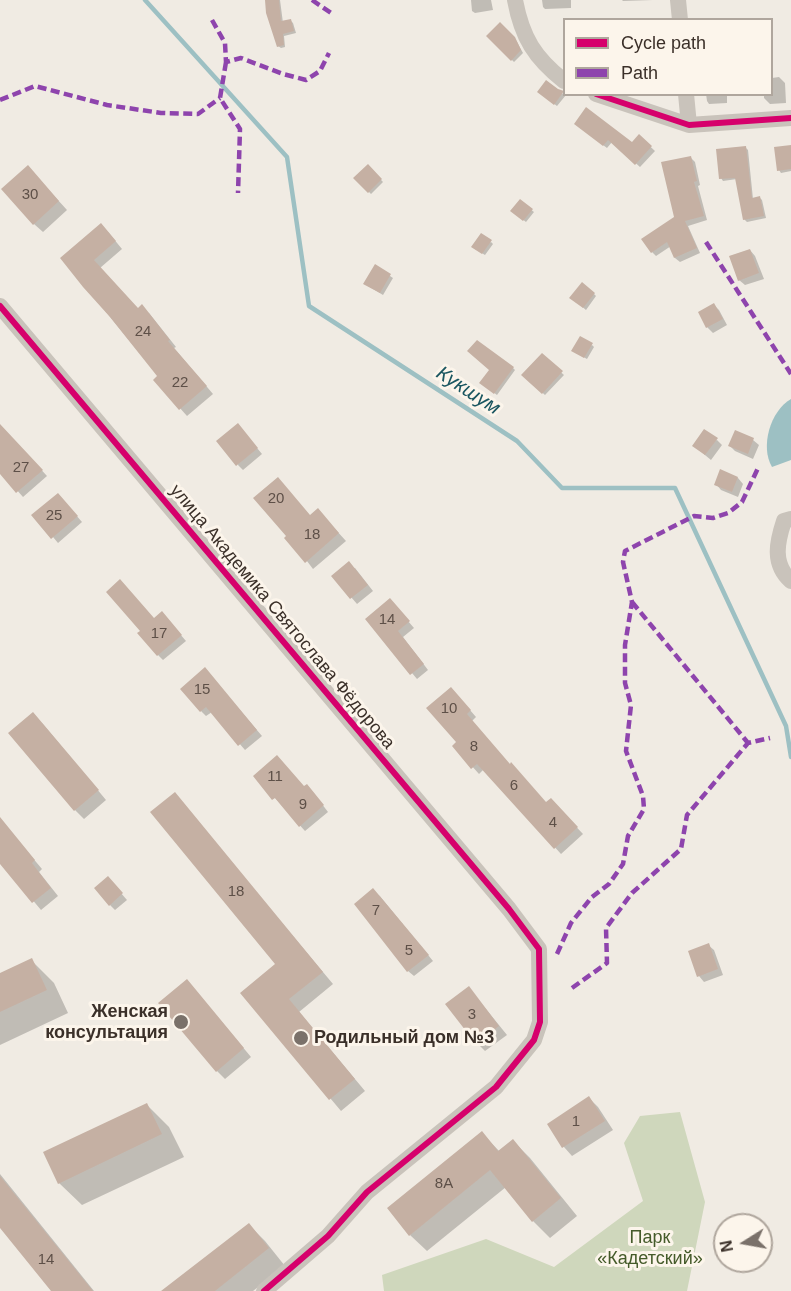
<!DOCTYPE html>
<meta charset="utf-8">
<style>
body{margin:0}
#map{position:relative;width:791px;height:1291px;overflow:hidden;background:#f0ebe3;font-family:Helvetica,sans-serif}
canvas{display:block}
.legend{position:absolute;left:563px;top:18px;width:210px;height:78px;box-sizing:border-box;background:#fcf5eb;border:2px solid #afa69d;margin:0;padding:8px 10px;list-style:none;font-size:18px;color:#3b3029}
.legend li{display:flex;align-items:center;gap:12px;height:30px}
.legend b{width:30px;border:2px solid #afa69d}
.north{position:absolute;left:713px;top:1213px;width:60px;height:60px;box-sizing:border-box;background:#fcf5eb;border:2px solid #afa69d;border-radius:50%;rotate:259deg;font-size:16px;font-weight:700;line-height:24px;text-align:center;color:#3b3029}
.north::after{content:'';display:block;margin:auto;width:21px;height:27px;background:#7a716a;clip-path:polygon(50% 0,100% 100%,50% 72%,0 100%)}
</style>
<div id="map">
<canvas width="791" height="1291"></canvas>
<ul class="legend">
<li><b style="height:8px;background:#d6006c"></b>Cycle path</li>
<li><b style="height:8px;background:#8e44ad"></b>Path</li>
</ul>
<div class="north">N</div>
</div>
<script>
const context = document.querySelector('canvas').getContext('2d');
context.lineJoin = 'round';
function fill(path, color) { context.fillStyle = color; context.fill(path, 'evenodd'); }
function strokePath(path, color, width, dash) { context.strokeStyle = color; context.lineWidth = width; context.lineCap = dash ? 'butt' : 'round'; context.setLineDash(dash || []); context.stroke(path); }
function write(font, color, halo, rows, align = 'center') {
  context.font = font + ' Helvetica,sans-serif'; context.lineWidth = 6; context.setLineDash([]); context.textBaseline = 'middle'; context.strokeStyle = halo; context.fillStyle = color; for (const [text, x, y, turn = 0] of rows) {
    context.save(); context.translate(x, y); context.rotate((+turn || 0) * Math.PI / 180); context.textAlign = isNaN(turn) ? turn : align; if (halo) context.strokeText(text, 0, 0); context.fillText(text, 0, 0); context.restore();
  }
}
fill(new Path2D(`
 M680,1112L705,1202L687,1291H384L382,1275L486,1239L554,1267L643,1201L624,1143L640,1116Z`), '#cfd7bc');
fill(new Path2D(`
 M791,399V460L772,467C760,447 770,411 791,399Z`), '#9dc0c3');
fill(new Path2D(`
 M267,0H280L283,23L291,21L293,23L296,33L284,36L285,47L281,48L278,46Z
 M471,0H491L493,10L475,13L472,11Z
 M542,0H571V8L545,9L543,7Z
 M622,0H653L623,1Z
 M488,36L517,42L523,53L514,62Z
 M779,77L785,83L786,103L770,104L764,98V94H772V78Z
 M557,91L566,95L557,106L541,94Z
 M706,94H727V103L709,104L707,101Z
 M579,127L632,144L639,136L655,151L640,167L612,142L607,148Z
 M791,146V171L781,173L779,170Z
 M746,148L748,150L753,199L760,198L762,200L766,218L747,222L744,219L737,179L723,181L721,178Z
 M691,158L695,162L700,185L698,186L707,220L688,226L700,253L680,262L675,258L671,246L656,256L652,252L675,217Z
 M368,166L383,182L371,194L355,178Z
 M36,176L67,210L43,232L34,224Z
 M520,201L534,212L526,222L512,211Z
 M108,232L122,249L100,268L138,309L149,313L176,347L174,348L213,394L187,416L155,380L159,377L62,258Z
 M491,242L493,244L485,255L475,249Z
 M750,250L755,256L764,279L745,285L739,280Z
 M375,266L393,278L383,295L368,286Z
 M594,294L596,296L586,310L574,300Z
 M714,305L719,310L727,325L713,333L707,327Z
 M592,345L594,347L587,359L576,353Z
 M542,355L564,375L545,395L523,375Z
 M513,368L515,370L497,395L484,385L491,370Z
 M0,425L47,476L23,497L0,471Z
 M243,431L262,454L243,470L238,465Z
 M736,432L753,440L759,445L753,459L735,451L730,446Z
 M717,440L722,445L711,460L694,446Z
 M721,471L738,478L743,484L738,497L721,490L716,484Z
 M63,500L82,522L58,543L53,537Z
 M311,516L325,518L346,541L313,569L288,536Z
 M355,568L373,591L357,604L333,576Z
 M395,606L414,628L403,637L428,670L417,679L367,619Z
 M167,619L186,641L163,660L158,655L154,620Z
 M210,675L262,736L245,750L212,712L206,716L201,711Z
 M457,695L476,717L472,721L510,765L547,804L551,800L583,834L561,854L484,769L479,774L454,746L458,742Z
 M42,723L106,800L84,819L75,810Z
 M255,776L304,788L312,791L328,812L305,831Z
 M174,794L333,984L299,1012L365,1091L341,1111L242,993L277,964Z
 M0,819L42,869L39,872L58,896L41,910L0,861Z
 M113,884L127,900L115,910L110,905Z
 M379,895L433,961L414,976L408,971Z
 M708,945L714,950L723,975L704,982L699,976Z
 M31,960L54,983L68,1013L0,1045V975Z
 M469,988L507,1035L485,1051L477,1043Z
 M195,990L251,1057L225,1079L217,1071Z
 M589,1098L598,1107L613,1130L572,1156L564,1147L549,1124Z
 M147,1105L169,1127L184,1157L82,1205L59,1183Z
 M482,1133L500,1152L513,1141L530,1158L577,1216L550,1238L533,1221L506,1187L427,1251L410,1235Z
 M0,1174L94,1291H52L0,1226Z
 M249,1225L265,1241L285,1266L253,1291H164Z`), '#0003');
strokePath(new Path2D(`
 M145,0L287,157L309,306L517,441L562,488H675L786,726L791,757`), '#9dc0c3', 4.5);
fill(new Path2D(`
 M265,0H279L281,21L291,19L294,31L283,34L284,45L277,47L266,13Z
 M500,22L515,37L521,50L511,61L486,36Z
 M546,80L558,89L564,91L554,105L537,92Z
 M586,107L632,142L639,134L652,146L635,165L608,140L603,146L574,124Z
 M791,145V169L777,171L774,147Z
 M746,146L752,198L760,196L764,216L743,220L735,178L719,179L716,149Z
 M691,156L697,181L694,182L704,216L685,221L697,248L674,258L667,242L651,253L641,239L674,217L661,162Z
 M368,164L382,179L368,193L353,178Z
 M28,165L59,201L33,225L1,189Z
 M520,199L533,209L523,221L510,211Z
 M101,223L116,241L94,260L138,308L142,304L170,340L168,341L207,386L179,410L153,380L157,376L110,317L83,287L60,258Z
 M481,233L492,240L482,254L471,247Z
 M750,249L759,273L738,281L729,256Z
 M375,264L391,274L380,293L363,284Z
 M582,282L595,293L583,308L569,298Z
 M714,303L723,319L706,328L698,312Z
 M580,336L593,343L584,358L571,351Z
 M477,340L514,367L494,394L479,383L489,370L467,351Z
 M542,353L563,371L542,394L521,375Z
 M238,423L258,448L236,466L216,441Z
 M0,424L43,470L16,493L0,474Z
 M704,429L718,438L705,455L692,446Z
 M735,430L754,438L748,454L728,446Z
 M720,469L738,477L732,492L714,485Z
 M278,477L310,515L318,508L339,533L305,563L284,538L286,536L253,498Z
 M58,493L78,516L51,539L31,515Z
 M349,561L368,585L350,599L331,576Z
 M120,579L154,618L162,611L182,635L157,656L137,633L140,631L106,592Z
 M390,598L410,621L398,631L424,664L410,675L365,619Z
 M205,667L257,730L238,746L206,707L200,712L180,689Z
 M451,687L471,710L467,714L510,764L511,762L546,802L551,798L578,827L554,849L477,764L471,769L452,746L456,742L426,708Z
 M33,712L99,790L74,811L8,733Z
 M277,755L304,786L307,784L324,805L299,827L275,798L272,800L253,776Z
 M175,792L323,972L289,999L355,1079L329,1100L240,993L275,964L150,812Z
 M0,817L35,860L32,863L51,888L32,903L0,864Z
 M108,876L123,893L109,906L94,888Z
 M373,888L429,955L407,972L354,904Z
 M709,943L718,969L697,977L688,951Z
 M32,958L47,990L0,1012V973Z
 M187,979L244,1048L216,1072L158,1003Z
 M469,986L499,1026L476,1044L445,1004Z
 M589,1096L605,1121L562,1148L547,1124Z
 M147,1103L162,1134L58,1184L43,1152Z
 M482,1131L498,1151L513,1139L561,1198L532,1222L490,1170L409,1236L387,1208Z
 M0,1176L93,1291H51L0,1228Z
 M249,1223L269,1248L215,1291H161Z`), '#c5b0a3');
strokePath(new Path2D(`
 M515,0C522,38 535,58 564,81
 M678,0L680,20
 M596,94L689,125L791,118
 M686,94L689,125
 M0,306L509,909L539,949L540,1022L534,1040L496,1087L367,1192L328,1236L264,1291
 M791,519L784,521C777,542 772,564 791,581`), '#c9c3bb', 16);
strokePath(new Path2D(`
 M312,0L334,15
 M212,20L225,43L226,62L241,58L283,74L306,80L320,71L329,53
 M226,62L220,98L240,129L238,193
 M0,100L35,86L107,105L161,113L198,114L220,98
 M706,242L791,374
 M632,602L748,743
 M557,954L571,923L592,897L609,884L623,864L628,836L644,809L643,796L626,751L631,705L625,683V645L632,602L623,562L625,551L694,516L713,518L728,513L742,502L759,466
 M572,988L607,963L606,928L632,893L681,849L687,815L748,743L770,738`), '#8e44ad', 4.5, [9, 4.5]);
strokePath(new Path2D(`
 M596,94L689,125L791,118
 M0,306L509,909L539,949L540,1022L534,1040L496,1087L367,1192L328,1236L264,1291`), '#d6006c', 6);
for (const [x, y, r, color] of [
 [181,1022,8,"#7a716a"],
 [301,1038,8,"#7a716a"]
]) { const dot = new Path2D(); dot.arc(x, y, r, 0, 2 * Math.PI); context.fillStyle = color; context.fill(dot); strokePath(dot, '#fcf5eb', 2); }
write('15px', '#5e5048', null, [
 ["30",30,195],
 ["24",143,332],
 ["22",180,383],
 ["27",21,468],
 ["20",276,499],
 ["25",54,516],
 ["18",312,535],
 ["14",387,620],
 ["17",159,634],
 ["15",202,690],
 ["10",449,709],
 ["8",474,747],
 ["11",275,777],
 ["6",514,786],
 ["9",303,805],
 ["4",553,823],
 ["18",236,892],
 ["7",376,911],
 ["5",409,951],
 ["3",472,1015],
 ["1",576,1122],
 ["8А",444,1184],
 ["14",46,1260]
]);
write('18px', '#3b3029', '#fcf5eb', [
 ["улица Академика Святослава Фёдорова",282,617,50]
]);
write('bold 18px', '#3b3029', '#fcf5eb', [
 ["Женская",168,1012],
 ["консультация",168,1033],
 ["Родильный дом №3",314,1038,"left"]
], 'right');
write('18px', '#455b2a', '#fcf5eb', [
 ["Парк",650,1238],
 ["«Кадетский»",650,1259]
]);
write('italic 20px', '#1a5660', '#fcf5eb', [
 ["Кукшум",468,391,33]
]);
</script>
